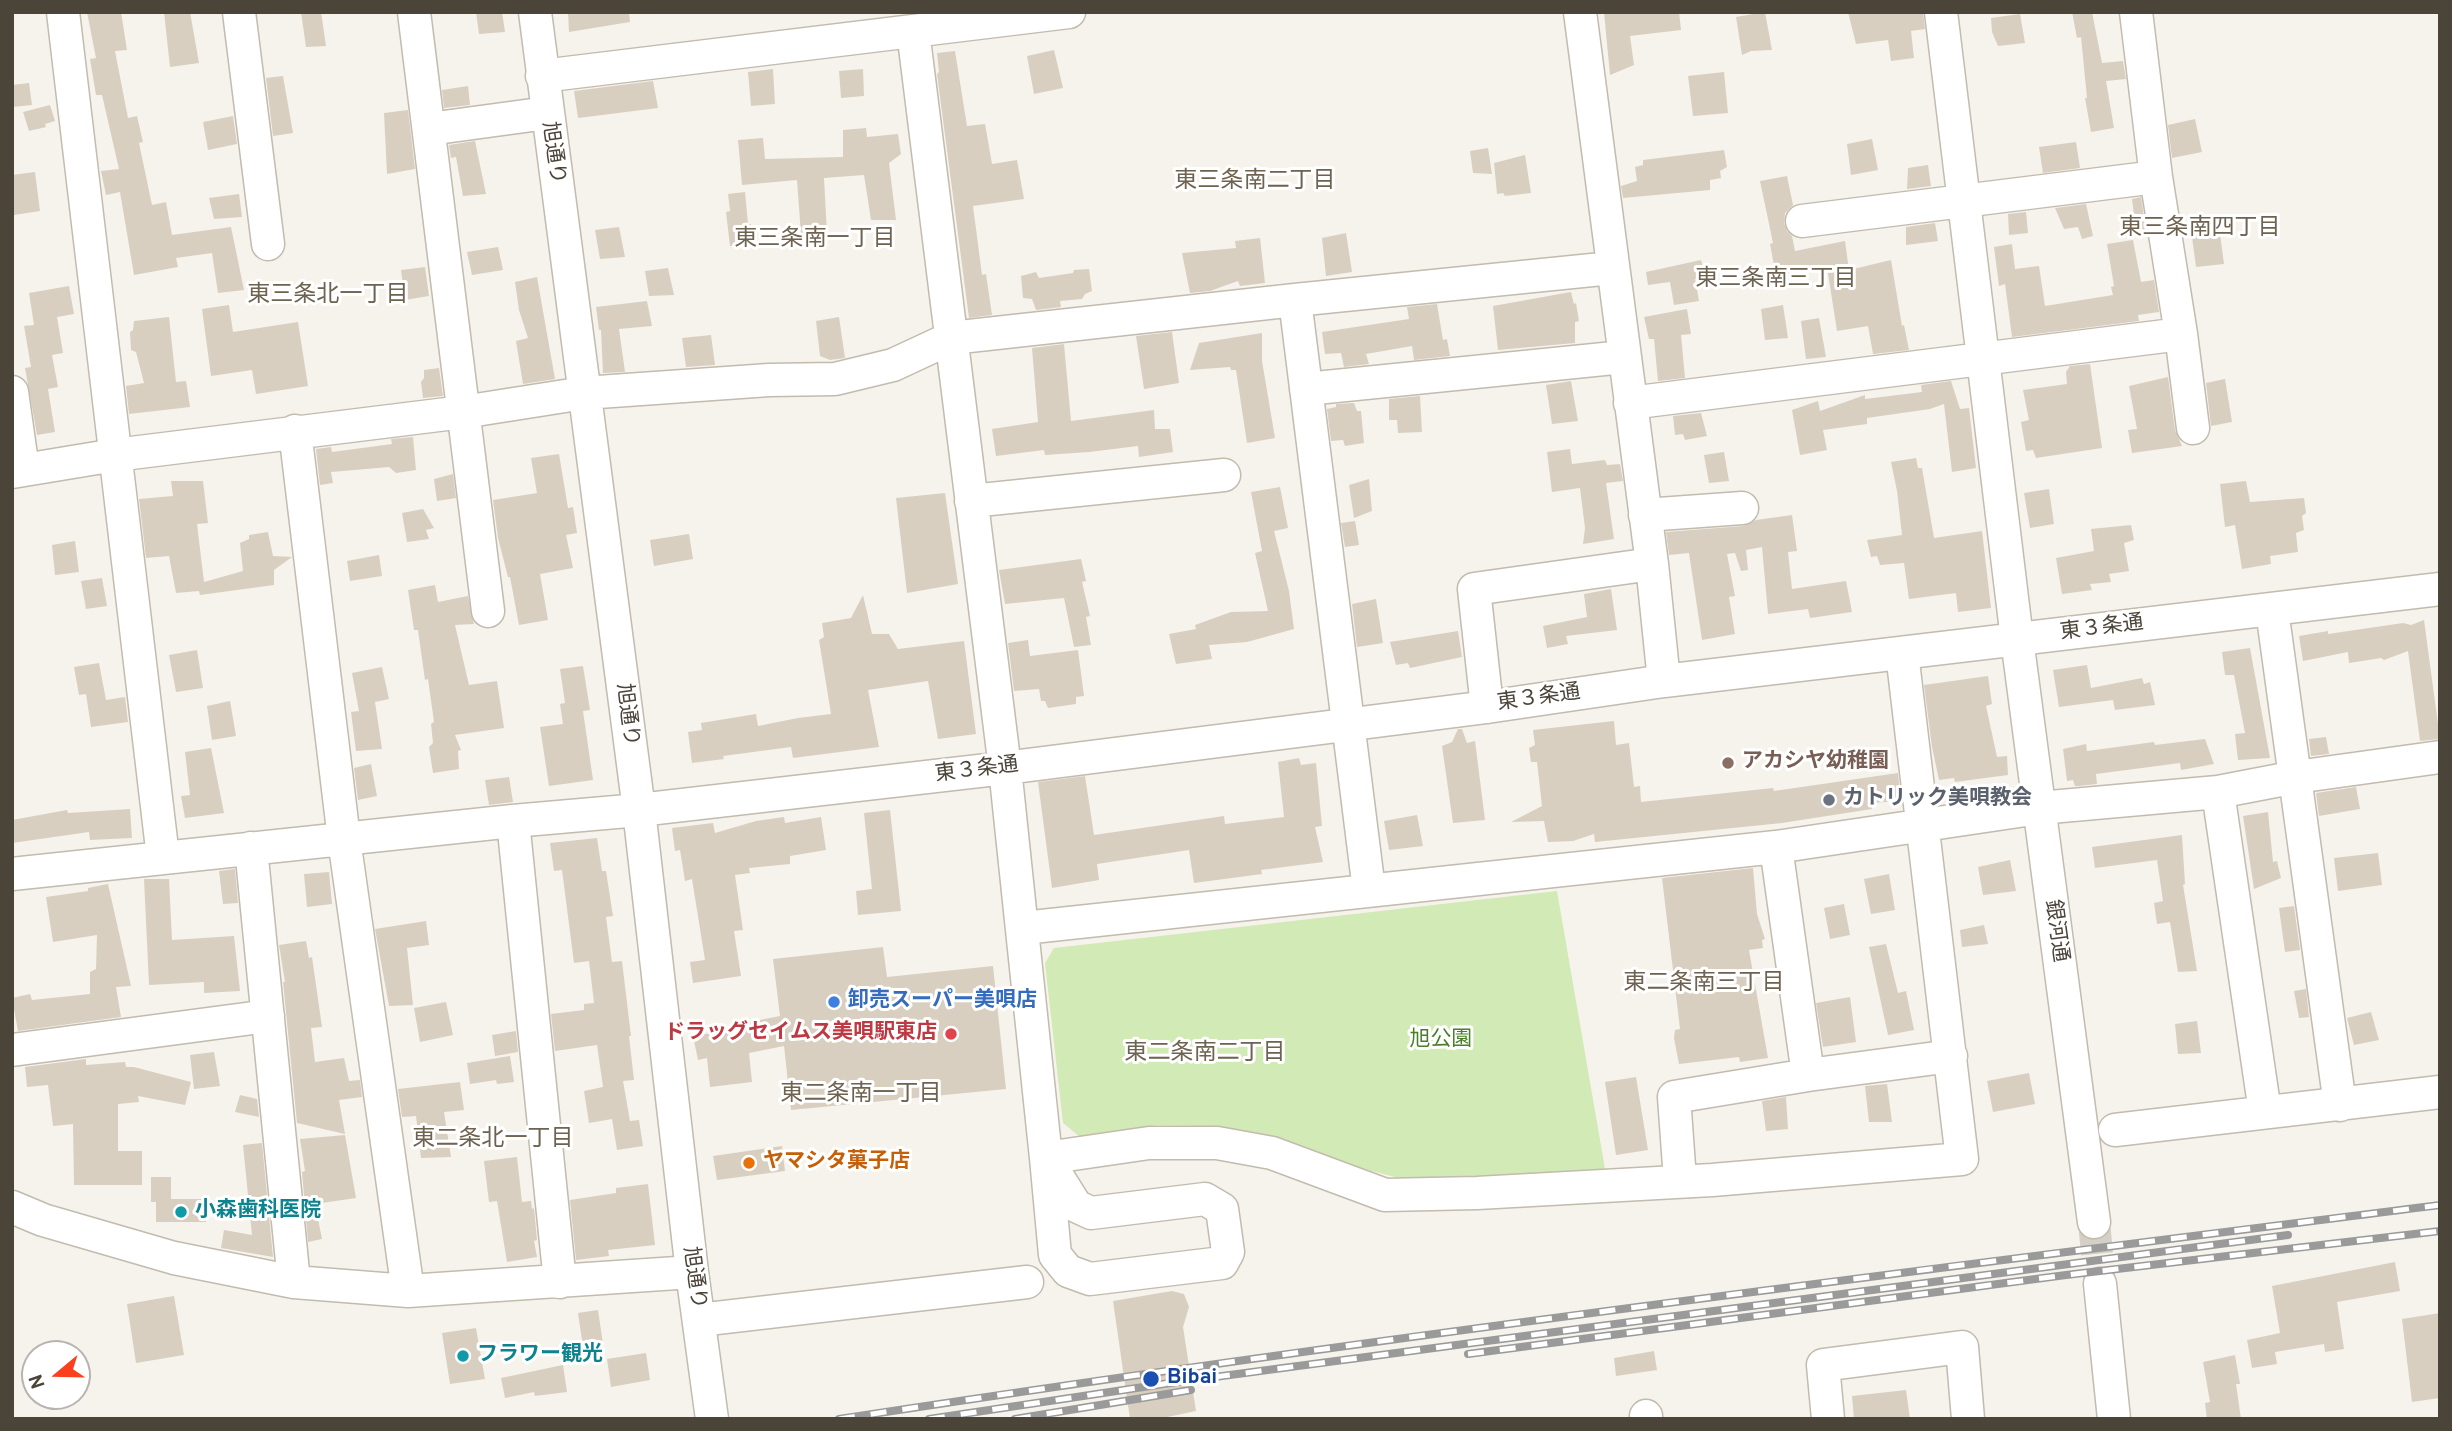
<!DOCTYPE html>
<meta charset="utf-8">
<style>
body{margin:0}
#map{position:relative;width:2452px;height:1431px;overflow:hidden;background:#f6f3ec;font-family:Overpass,sans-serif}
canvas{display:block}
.frame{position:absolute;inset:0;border:14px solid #4b4439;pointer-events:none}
.north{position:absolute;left:21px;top:1340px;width:70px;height:70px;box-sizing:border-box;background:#fff;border:2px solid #b7b4b0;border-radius:50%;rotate:251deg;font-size:19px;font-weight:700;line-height:28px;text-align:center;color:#4b4439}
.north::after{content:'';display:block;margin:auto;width:24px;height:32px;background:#fc3f1d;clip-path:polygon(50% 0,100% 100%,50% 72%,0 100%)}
</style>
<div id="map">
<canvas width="2452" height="1431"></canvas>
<div class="frame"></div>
<div class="north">N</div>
</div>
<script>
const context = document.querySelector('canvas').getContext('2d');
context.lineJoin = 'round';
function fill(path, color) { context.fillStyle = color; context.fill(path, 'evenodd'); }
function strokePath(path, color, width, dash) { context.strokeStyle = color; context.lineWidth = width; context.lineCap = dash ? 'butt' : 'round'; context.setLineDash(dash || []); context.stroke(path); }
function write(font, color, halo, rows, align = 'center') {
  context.font = font + ' Overpass,"Noto Sans JP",sans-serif'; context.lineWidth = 6; context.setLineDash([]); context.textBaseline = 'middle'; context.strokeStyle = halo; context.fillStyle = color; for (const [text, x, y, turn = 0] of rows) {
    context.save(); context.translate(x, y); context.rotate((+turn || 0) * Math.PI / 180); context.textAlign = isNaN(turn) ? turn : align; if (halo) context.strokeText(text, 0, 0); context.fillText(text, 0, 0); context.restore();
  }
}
fill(new Path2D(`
 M1557,891L1605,1169L1489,1177L1399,1178L1340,1163L1263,1135L1211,1126L1157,1125L1080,1137L1063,1123L1045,963L1054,948Z`), '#d2eab5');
fill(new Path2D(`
 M87,12H121L127,50L115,51L128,118L137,116L143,142L139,143L152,205L166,202L172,235L231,227L244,290L218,293L212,253L176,258L178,267L134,275L120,192L106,195L101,171L119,169L102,95H96L90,59L96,58Z
 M164,12H190L199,63L170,67Z
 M301,12H321L326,46L306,47Z
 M476,12H502L505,32L479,34Z
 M568,12H629L630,22L569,32Z
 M1604,12H1679L1681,30L1630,36L1634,65L1610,75Z
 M1765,12L1772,50L1751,51L1742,55L1736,17Z
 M1848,12H1923L1925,29L1911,31L1914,58L1891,61L1888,40L1856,44Z
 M2072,12H2092L2102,63L2123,61L2126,79L2106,81L2114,128L2091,132L2085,98H2087L2081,37L2077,38Z
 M2020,14L2025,43L1998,46L1992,32L1991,18Z
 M1054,50L1063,88L1034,94L1027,56Z
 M955,51L967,126L985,124L992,164L1017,160L1024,199L973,206L982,275L986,274L992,315L969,318L937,74L939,72L937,53Z
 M773,69L775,104L751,106L748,72Z
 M863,69L864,96L841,98L839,71Z
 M1724,72L1728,113L1693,116L1688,76Z
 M283,76L293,133L273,136L266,78Z
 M653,81L658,108L578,118L574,91Z
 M29,83L32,105L12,107V85Z
 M468,86L470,105L444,108L442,90Z
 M50,105L55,121L45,124L46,127L29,131L23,112Z
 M408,110L415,169L387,174L384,113Z
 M233,116L237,144L208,150L203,122Z
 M2195,119L2202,152L2172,158L2168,125Z
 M866,128L867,137L898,134L901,154L889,163L896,220H871L864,175L824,178L827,234L801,235L797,180L742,185L738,140L763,138L765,159L843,157V130Z
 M1872,139L1878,170L1851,175L1847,144Z
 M475,141L486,194L463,196L456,157L451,158L449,145Z
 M2076,142L2080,168L2043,173L2039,147Z
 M1488,148L1492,174L1473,173L1470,151Z
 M1724,150L1727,167L1720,171L1721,178L1710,180V190L1623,198L1621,186L1637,181L1635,167L1643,165V160Z
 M1525,155L1531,193L1505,196L1503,193L1497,194L1494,163Z
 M1928,165L1931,186L1907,189L1908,168Z
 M35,172L40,211L14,215L12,175Z
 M1787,176L1793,205L1785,213L1784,223L1787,231L1792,236L1795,251L1845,241L1849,270L1891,260L1902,326L1904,325L1909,350L1873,354L1868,326L1837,331L1827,267L1776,276L1770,244L1773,243L1760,181Z
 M745,192L748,224H751L753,244L730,246L726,212L730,211L728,194Z
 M239,194L242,217L214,219L209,198Z
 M2141,197L2146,231L2136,232L2132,199Z
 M2086,204L2093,236L2082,239L2078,227L2064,229L2055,208Z
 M2026,212L2028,233L2009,235L2008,214Z
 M2218,219L2224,264L2196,267L2190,222Z
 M1935,223L1938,241L1906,245V227Z
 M619,227L625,257L600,259L595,230Z
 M1346,233L1352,272L1326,276L1322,238Z
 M1260,238L1265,283L1240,286L1238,281L1210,291L1190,293L1182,253L1236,248L1235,241Z
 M2133,240L2141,282L2154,280L2159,312L2138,315L2139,321L2012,337L2005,284L1999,286L1994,247L2012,244L2015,269L2039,266L2045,306L2113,295L2111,287L2114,286L2107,244Z
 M498,247L503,270L472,275L467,252Z
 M1701,260L1706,277L1695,279L1699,301L1674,305L1670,282L1648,285L1646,272Z
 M425,267L429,296L405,300L401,270Z
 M668,268L674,295L649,296L645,271Z
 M1089,269L1092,291L1085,294L1082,299L1060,301L1061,307L1036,310L1032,299L1023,298L1021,276L1036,272L1039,278L1073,273L1074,270Z
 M537,277L555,379L523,384L516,341L528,338L519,310L515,282Z
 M69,286L74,314L57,317L63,353L52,355L58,387L48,389L55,432L37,435L25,368L31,367L24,326L34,325L29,293Z
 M1571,292L1574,304L1576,303L1579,321L1575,322V343L1498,350L1493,306Z
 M647,301L652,326L619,329L625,372L603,373L601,330H599L596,307Z
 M1437,304L1443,340L1447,339L1450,356L1414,360L1412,346L1366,354L1369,364L1344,367L1341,353L1325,354L1322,332L1409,319L1407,307Z
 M229,305L233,332L298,322L308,386L256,394L252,370L211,376L202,309Z
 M1783,305L1788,338L1765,340L1761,309Z
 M1687,309L1691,334L1681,335L1685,378L1658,381L1654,339H1649L1644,317Z
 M169,317L176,382L186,381L190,407L129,414L126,386L144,383L136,352L131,350L130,332L133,330L134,321Z
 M839,317L845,358L830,360L820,356L816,321Z
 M1819,318L1826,357L1806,359L1801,321Z
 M1172,332L1179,383L1144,389L1136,336Z
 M1262,333V361L1275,438L1247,443L1236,370H1231L1230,367L1190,370L1199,343Z
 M711,335L715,365L686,367L682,338Z
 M1064,344L1071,421L1154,410L1155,429H1170L1173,452L1139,457L1138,446L1089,452L1045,455L1044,450L996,456L992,429L1038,422L1032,348Z
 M2090,364L2102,448L2036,458L2033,450L2026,451L2021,422L2029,420L2023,390L2067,384L2066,372L2070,366Z
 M439,368L443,396L423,398L421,382L424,378V370Z
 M2168,377L2175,430L2182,446L2132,453L2128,430L2137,429L2129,386Z
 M2225,379L2232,422L2211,426L2206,383Z
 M1571,381L1578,421L1552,424L1546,385Z
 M1951,381L1960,409L1969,408L1976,468L1952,472L1944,404L1930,409L1867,418V424L1823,430L1827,450L1800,455L1792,410L1818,401L1820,411L1865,395V399L1922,392L1921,385Z
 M1420,396L1422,432L1398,433L1397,420H1389V399Z
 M1354,403L1357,411H1361L1364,443L1345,446L1343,440L1331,441L1327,409L1336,407V404Z
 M1701,413L1707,436L1685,440L1683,434L1675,435L1673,416Z
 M413,437L416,470L396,473L389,467L331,472L333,483L320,485L316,449L331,447L332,452L392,444L391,439Z
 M1570,449L1572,464L1605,460L1607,465L1620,464L1623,481L1606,483L1614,539L1583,544L1585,528L1580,488L1552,492L1547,452Z
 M1724,452L1729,481L1709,483L1704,455Z
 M559,454L568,508L573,507L577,533L566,535L573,568L540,574L548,620L519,625L510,577H508L498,538L493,500L537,493L531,458Z
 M1916,458L1918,468H1922L1934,538L1982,531L1991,608L1958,612L1956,593L1909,599L1904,563L1880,565L1877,556L1871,557L1867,540L1902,535L1897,491L1891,462Z
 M453,474L456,498L437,501L434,479Z
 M1369,479L1372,511L1354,518L1349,485Z
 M171,481H203L208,523L197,524L204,582L243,571L240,543L249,539V535L268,532L273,556L292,557L274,570V585L200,595L199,591L176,593L169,556L146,558L139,499L173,496Z
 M2246,481L2250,502L2304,498L2306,513L2302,516L2304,530L2296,533L2298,552L2270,556L2271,564L2242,569L2235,525L2225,527L2220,484Z
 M1280,487L1288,528L1274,531L1289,591L1294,629L1247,642L1209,645L1212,659L1176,664L1169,634L1196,629L1195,625L1231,612L1268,611L1255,553L1262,551L1251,492Z
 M2049,489L2054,524L2030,528L2024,493Z
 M945,493L958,584L907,593L896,498Z
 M423,509L434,528L426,530L429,539L407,542L402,513Z
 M1792,515L1797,551L1788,552L1792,589L1846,581L1852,612L1810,618L1808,609L1768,614L1762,547L1746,550L1748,570L1741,571L1735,553L1727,554L1735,596L1729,597L1735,634L1702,640L1689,553L1669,555L1666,532L1743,526L1756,520Z
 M1355,521L1359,545L1345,547L1341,523Z
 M2131,525L2134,540L2124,543L2129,571L2109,574L2111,582L2090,584L2092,590L2062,594L2056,558L2094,551L2091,529Z
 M689,534L693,559L654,566L650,540Z
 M75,541L79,572L55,575L52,545Z
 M379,555L382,576L350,581L347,561Z
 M1081,559L1086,581L1082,582L1090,616L1086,617L1091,645L1074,647L1064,598L1005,604L999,570Z
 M102,578L107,606L86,609L81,581Z
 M435,585L438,602L468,596L474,624L455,625L469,685L497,681L504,728L455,735L461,750L458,751L459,769L433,773L429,747L433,743L431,724L434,722L428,679L425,680L418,630H414L408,590Z
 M1611,589L1617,630L1566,636L1568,644L1547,648L1543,626L1587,617L1584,594Z
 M863,595L872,634H889L898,649L964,641L976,734L938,739L928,681L868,690L879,747L793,758L791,747L723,756L724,759L692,763L688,732L702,730L701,723L756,714L758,726L798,718L831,714L819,640L824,637L822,623L851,618Z
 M1376,599L1383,643L1357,647L1352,604Z
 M2424,620L2440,739L2420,741L2408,651L2384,660L2381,658L2349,663L2348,652L2303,661L2299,636L2328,631V634L2403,623L2411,625Z
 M1458,631L1462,657L1410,668L1408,663L1396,665L1390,642Z
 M1028,640L1030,656L1078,650L1084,696L1076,697V704L1048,708L1045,701H1041L1039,689L1014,691L1008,643Z
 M2250,648L2270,758L2238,760L2235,734L2245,733L2234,675H2225L2222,652Z
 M197,650L203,688L176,692L169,655Z
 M99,663L106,700L125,697L128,722L91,727L86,694L79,695L74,667Z
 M2087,665L2091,688L2142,678L2144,684L2150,682L2155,705L2115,710L2113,700L2059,707L2053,670Z
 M583,666L590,710L583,711L593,780L549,786L540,727L563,724L560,704L565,703L560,669Z
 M382,667L389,699L375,702L382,749L356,751L351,712L359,711L352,673Z
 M1988,676L1992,704L1986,706L1997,757L2007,756L2008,775L1955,782L1954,778L1939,780L1932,747L1924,685Z
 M230,701L236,736L212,740L207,706Z
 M1614,721L1616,745L1629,743L1634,787L1640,786L1641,802L1773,788L1774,791L1898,773L1901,801L1871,803L1872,809L1782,823L1595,842L1594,834L1573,841L1548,842L1544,821L1511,822L1542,806L1537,762H1531L1529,748L1535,745L1533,730Z
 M1458,729H1462L1467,743L1475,741L1485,820L1453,823L1442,746L1452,742Z
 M2326,737L2329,754L2311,756L2309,739Z
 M2205,739L2214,764L2181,770L2180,763L2096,774L2097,784L2078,786H2075L2073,780L2067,781L2063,749L2086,744L2087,751L2154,742L2155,745Z
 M211,748L224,813L185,818L181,796L190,795L185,752Z
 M1299,758L1301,765L1316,763L1322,826L1315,827L1323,862L1261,870L1262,874L1194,883L1189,850L1097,864L1099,880L1052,888L1038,782L1085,776L1094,835L1224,816L1225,824L1284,817L1278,762Z
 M371,764L377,796L358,800L354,768Z
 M509,777L513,802L489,805L485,780Z
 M2356,787L2360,809L2319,816L2316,793Z
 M130,809L132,838L90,840L89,832L12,843V820L67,810L68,813Z
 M890,810L901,911L858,915L856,891L872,889L864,813Z
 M2268,812L2273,862L2277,861L2281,878L2254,889L2243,816Z
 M1417,815L1423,846L1389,850L1384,821Z
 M784,817L785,823L821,817L826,850L790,856V864L749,868L750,873L735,875L743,930L734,931L741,976L693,983L690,962L705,960L692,879L685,881L680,850L675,851L672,828L713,823L715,833L756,821Z
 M2182,835L2185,884L2183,885L2197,971L2178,972L2170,922L2157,924L2154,903L2163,901L2157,860L2095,868L2092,847Z
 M597,838L602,871H606L613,916L606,917L612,962L622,961L631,1036H629L634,1080L623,1081L630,1121L639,1120L643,1146L617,1150L612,1119L589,1123L584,1091L603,1087L597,1045L555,1051L551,1014L584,1010V1004L594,1003L589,961L574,963L562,870L554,871L550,843Z
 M2378,853L2382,885L2338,891L2334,858Z
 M2010,860L2016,891L1983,895L1978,867Z
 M1753,868L1757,914L1765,939L1762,940L1763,948L1749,950L1768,1058L1740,1062L1739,1057L1679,1064L1674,1038L1675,1030L1680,1029L1662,878Z
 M235,869L238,903L223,904L219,871Z
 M329,872L332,904L307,907L304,874Z
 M1889,874L1895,910L1871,914L1864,879Z
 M144,879H169L172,940L234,936L240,991L204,993V982L149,985Z
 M108,884L131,986L116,987L121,1017L18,1031L12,998L30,994L32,1000L90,994V972L96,969L97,935L53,942L46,897L88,891V888Z
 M1844,904L1850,935L1830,939L1824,908Z
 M2294,906L2300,950L2285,952L2279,908Z
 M426,921L429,945L407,948L413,1005L389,1006L375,929Z
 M1984,925L1988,944L1962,947L1960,930Z
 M306,941L309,958L312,957L322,1027L311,1028L315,1062L344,1058L349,1081L360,1080L362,1097L339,1100L345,1134L297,1123L283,982H285L279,945Z
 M1886,944L1898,993L1906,991L1914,1030L1888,1035L1869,947Z
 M883,947L887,977L993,966L1006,1089L791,1110L784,1046L749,1053L752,1082L710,1087L707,1058L698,1060L693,1036L745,1027L744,1023L780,1016L773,959Z
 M2306,989L2309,1017L2299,1018L2294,991Z
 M1850,997L1856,1042L1823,1047L1816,1003Z
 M446,1002L453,1035L420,1042L414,1008Z
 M2371,1012L2379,1040L2354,1045L2347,1018Z
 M2197,1021L2201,1053L2178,1054L2175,1024Z
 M516,1031L518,1052L495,1056L492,1035Z
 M214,1052L220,1086L194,1089L190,1055Z
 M510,1056L514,1082L497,1084L496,1080L470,1084L467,1063Z
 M86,1059V1065L125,1062L126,1067H134L191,1082L185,1105L138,1096L139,1102L118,1104V1151H142V1185H74L73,1124L53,1126L48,1085L27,1087L25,1067Z
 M2029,1073L2035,1104L1993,1112L1987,1081Z
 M1636,1077L1648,1150L1616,1155L1605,1082Z
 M460,1082L464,1110L444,1112L451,1157L421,1158L416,1116L402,1117L398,1089Z
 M1887,1084L1892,1122H1869L1865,1086Z
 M240,1095L257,1099L259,1117L235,1112Z
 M1786,1097L1788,1129L1766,1131L1762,1101Z
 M345,1135L356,1198L315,1204L322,1239L308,1242L302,1172L305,1171L300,1139Z
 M262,1143L273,1257L221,1248L224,1230L252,1235L243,1145Z
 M782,1146L785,1171L717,1180L713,1156Z
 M517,1157L522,1202L531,1201L532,1209L534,1208L537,1240L534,1241L537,1257L507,1262L497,1201L489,1202L484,1161Z
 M151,1177H171V1199H206V1222H156V1202H151Z
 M648,1184L655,1245L608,1250L609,1256L576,1260L570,1200L616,1193V1188Z
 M2395,1262L2400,1291L2337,1302L2344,1349L2325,1352L2324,1344L2275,1352L2277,1364L2252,1368L2247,1340L2280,1333L2272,1286Z
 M1172,1291L1184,1294L1189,1307L1183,1327L1196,1411L1158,1419H1130L1113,1301Z
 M174,1296L184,1355L136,1363L127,1304Z
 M598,1310L603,1344L583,1347L578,1313Z
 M2440,1313V1398L2412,1402L2402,1319Z
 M476,1328L485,1379L450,1384L442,1333Z
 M1654,1351L1657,1370L1616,1376L1614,1358Z
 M646,1353L650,1380L611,1387L607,1359Z
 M2235,1355L2240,1384H2236L2241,1419H2207L2205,1403L2210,1402L2203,1362Z
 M563,1365L567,1392L535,1396L534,1392L505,1398L501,1378Z
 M1906,1390L1910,1419H1854L1852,1396Z`), '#d8cfc1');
strokePath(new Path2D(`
 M2094,1222L2100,1284`), '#d4d0c8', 32, [32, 16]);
const minor = new Path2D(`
 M63,12L163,857
 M239,12L268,244
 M414,12L488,611
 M535,12L639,810L692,1272L712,1419
 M1580,12L1652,564L1664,681
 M1941,12L2017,639L2094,1222
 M913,31L1005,768L1046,1158L1149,1143H1217L1272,1153L1385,1195L1477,1193L1712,1180L1962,1159L1902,653
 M542,76L1069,12
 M429,129L547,113
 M1802,221L2156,177
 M1295,300L1369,890
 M2181,334L2193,428
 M1306,389L1624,357
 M12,392L23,470
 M1630,403L2181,334L2156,177L2136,12
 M295,431L344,839L408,1291
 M12,472L115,455L463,412L584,393L769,380L835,379L893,365L951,338L1295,300L1612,268
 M971,501L1224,475
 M1645,515L1742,508
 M2272,610L2340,1105
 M1487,707L1474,589L1652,564
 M2218,792L2265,1112
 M513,821L560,1282
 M1776,847L1808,1075
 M251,848L294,1282
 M12,874L513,821L639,810L1005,768L1487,707L1664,681L2440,589
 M1023,928L1776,847L2039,808L2218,792L2296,777L2440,757
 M12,1050L268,1016
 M2115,1130L2440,1092
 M1046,1158L1076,1206L1091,1213L1205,1199L1222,1209L1228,1252L1222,1263L1090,1279L1068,1271L1055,1255Z
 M1680,1180L1674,1097L1808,1075L1951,1056
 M12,1207L43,1220L174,1258L294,1282L408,1291L692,1272
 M2100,1284L2114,1419
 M699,1320L1027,1282
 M1646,1416V1419
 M1828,1419L1823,1365L1962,1347L1968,1419`);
strokePath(minor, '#c2bbae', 35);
strokePath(minor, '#fff', 32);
const rail = new Path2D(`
 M1468,1354L2066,1275L2440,1231
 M839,1419C1371,1338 1906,1272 2440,1205
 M929,1419L1177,1382L2288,1235
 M1015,1419L1191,1390`);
strokePath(rail, '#9a9a9a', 8);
strokePath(rail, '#fff', 5, [16]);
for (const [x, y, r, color] of [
 [1728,763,7,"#8d6e63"],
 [1829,800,7,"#6b7280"],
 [834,1002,7,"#3f7fe0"],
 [951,1034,7,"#e0444e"],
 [749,1163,7,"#e8710a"],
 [181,1212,7,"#0f9aa8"],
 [463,1356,7,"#0f9aa8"],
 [1151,1379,9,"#1a4fb4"]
]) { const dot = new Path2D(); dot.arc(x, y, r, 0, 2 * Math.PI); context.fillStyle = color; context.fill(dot); strokePath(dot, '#fff', 2.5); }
write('21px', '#4b4439', '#fff', [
 ["旭通り",552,153,82],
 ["東３条通",2102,629,-7],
 ["東３条通",1539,699,-8],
 ["旭通り",626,715,83],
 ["東３条通",977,771,-7],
 ["銀河通",2055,931,82],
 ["旭通り",693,1278,82]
]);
write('bold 21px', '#785e54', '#fff', [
 ["アカシヤ幼稚園",1742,763]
], 'left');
write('bold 21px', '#5b616d', '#fff', [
 ["カトリック美唄教会",1843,800]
], 'left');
write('bold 21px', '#366cbe', '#fff', [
 ["卸売スーパー美唄店",848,1002]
], 'left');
write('bold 21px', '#be3a42', '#fff', [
 ["ドラッグセイムス美唄駅東店",937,1034]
], 'right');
write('21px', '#4a7f2a', '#fff', [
 ["旭公園",1441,1041]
]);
write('bold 21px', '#c56008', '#fff', [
 ["ヤマシタ菓子店",763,1163]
], 'left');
write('bold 21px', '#0d838f', '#fff', [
 ["小森歯科医院",195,1212],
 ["フラワー観光",477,1356]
], 'left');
write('bold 21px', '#164399', '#fff', [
 ["Bibai",1167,1379]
], 'left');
write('23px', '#6e6250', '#fff', [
 ["東三条南二丁目",1255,182],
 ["東三条南四丁目",2200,229],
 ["東三条南一丁目",815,240],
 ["東三条南三丁目",1776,280],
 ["東三条北一丁目",328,296],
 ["東二条南三丁目",1704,984],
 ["東二条南二丁目",1205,1054],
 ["東二条南一丁目",861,1095],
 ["東二条北一丁目",493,1140]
]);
</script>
